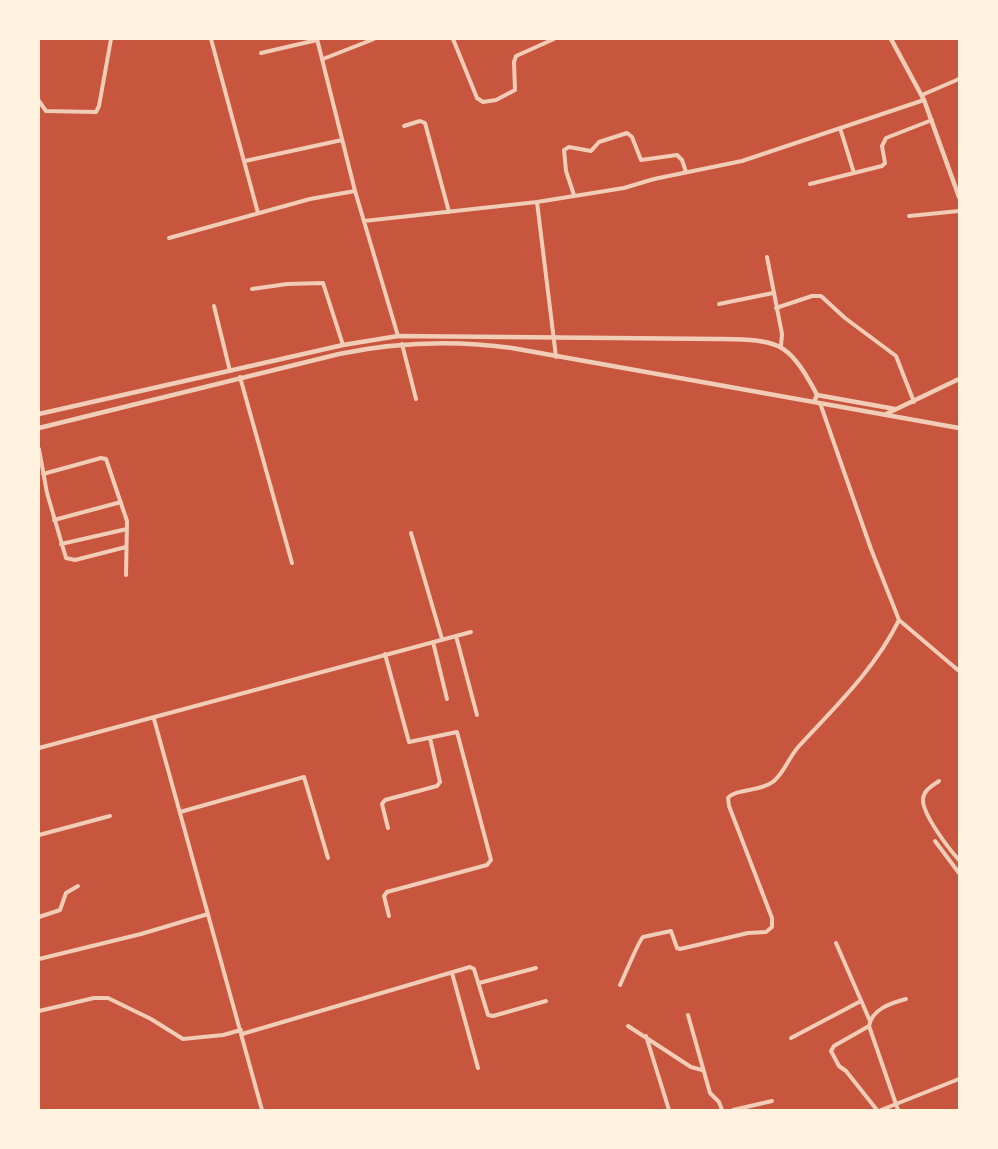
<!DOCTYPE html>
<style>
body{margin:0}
#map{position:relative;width:998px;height:1149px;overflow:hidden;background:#c8553d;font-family:Roboto,sans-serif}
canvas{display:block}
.frame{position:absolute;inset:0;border:40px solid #fff3e0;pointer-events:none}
</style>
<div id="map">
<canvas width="998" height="1149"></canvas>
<div class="frame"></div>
</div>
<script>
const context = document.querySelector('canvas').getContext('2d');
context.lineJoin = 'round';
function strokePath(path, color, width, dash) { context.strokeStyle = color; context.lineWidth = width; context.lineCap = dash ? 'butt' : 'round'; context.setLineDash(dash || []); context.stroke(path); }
strokePath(new Path2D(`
 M211,39L258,213
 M317,39L355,191L398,336
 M453,39L477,98L483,102L496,100L515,90L514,62L516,56L554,39
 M261,53L317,40
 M323,59L374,39
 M922,95L959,79
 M39,101L46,111L96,112L99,106L111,39
 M404,126L420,121L425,123L449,212
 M840,128L854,173
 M245,161L342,140
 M810,184L882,166L885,163L882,146L886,138L932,120
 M574,195L566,171L564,150L569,147L591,151L599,142L627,133L632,137L641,160L677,155L682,160L686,172
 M537,202L556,357
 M909,216L959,211
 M364,221L537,202L624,188L654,179L742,161L924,100
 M169,238L310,199L355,191
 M767,257L782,334L781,346
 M252,289L287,284L323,283L343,345
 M719,304L773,293
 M214,306L230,371
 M776,308L812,296H821L845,318L896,356L914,402
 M402,344L416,399
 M240,377L292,563
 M820,403L871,549L899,620L959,671
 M39,449L47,493L66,558L75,560L126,547
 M43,474L101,458L106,459L127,521L126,575
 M54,520L121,502
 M411,533L442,639
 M61,544L127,529
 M456,636L477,715
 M433,642L447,699
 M385,654L409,742L457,732L491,860L487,865L387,892L384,896L389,916
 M154,719L262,1110
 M39,748L471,632
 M939,781C932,786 924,790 923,799C922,814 949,849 959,860
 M180,812L304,777L328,858
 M388,828L382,804L385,800L437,786L440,782L430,738
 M39,835L110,816
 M935,841L959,873
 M39,917L60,910L66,893L78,886
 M836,943L870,1021
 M39,959L141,934L208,914
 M452,973L478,1068
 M479,983L536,968
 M620,985C624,977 639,940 643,937L671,931L677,948L680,949L748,933L766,932L772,927V918L729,806L728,798C737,788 761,792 774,781C785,771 789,757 799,746C835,707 875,669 899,620
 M39,1011L94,998H108L151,1019L183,1039L223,1035L241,1030
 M688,1015L710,1093L719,1102L722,1110
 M628,1026L691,1067L702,1070
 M869,1026L834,1046L831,1051L839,1066L846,1071L877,1110
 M242,1034L470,967L474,969L488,1015L493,1016L546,1001
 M646,1036L669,1110
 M791,1038L861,1001
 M733,1110L772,1101
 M881,1110L959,1079
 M898,1110L869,1026C872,1009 891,1003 906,999`), '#f1ccb7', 4);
strokePath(new Path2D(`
 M891,39L924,100L959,197
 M817,395L895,409
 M39,414L343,345L398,336L719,339C775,340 787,339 815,391L817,395L814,402
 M886,414L959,379
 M39,428L339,354C397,342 453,340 512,348L959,428`), '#f1ccb7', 4.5);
</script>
